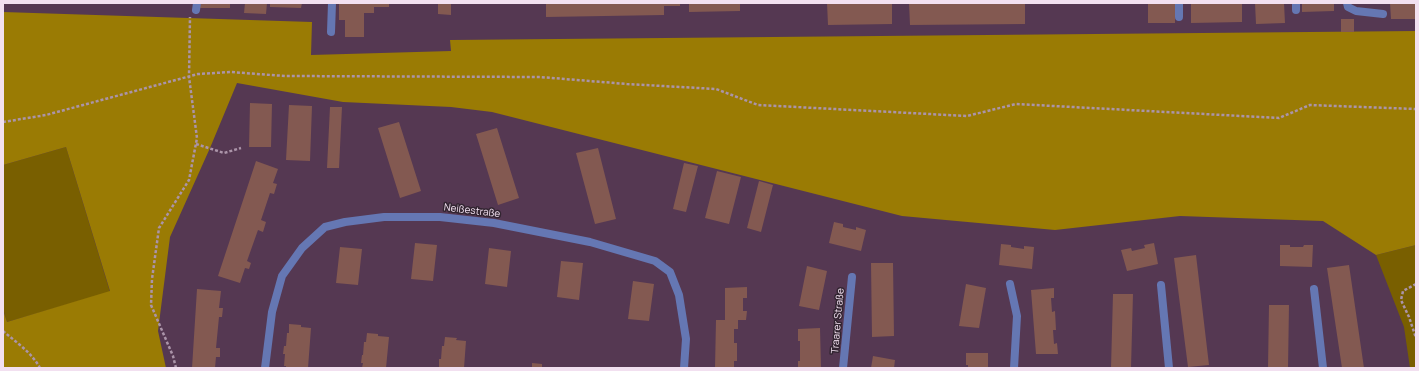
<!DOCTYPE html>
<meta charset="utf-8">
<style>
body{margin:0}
#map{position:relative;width:1419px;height:371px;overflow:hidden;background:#553852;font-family:Manrope,sans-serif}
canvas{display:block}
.frame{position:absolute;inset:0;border:4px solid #f2e0f0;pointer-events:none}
</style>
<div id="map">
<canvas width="1419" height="371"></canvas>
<div class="frame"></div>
</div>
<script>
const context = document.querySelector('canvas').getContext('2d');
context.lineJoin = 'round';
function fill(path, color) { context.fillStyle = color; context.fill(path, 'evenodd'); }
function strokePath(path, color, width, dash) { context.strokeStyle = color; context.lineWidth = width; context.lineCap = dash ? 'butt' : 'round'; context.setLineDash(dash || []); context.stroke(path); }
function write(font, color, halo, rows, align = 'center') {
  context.font = font + ' Manrope,sans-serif'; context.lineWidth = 3; context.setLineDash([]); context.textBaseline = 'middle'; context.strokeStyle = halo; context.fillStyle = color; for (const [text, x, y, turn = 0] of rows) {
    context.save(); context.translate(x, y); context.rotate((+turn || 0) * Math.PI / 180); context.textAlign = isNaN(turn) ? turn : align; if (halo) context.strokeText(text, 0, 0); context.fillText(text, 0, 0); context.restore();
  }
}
fill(new Path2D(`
 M66,147L110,292L7,322L3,309V165Z
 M1416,245V368H1410L1404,327L1376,255Z`), '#795f00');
fill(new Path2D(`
 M3,12L312,22L311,55L451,51L450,40L1416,31V245L1376,255L1323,221L1180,216L1055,230L902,216L492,112L451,107L343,102L237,83L210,148L170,237L158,331L166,368H3V310L7,322L110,291L66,147L3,165Z`), '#9a7b04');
fill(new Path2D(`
 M200,3H230V8H200Z
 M245,3H267L266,14L244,13Z
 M270,3H302L301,8L270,7Z
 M339,3H389V7H374V13H364V37H345V20H339Z
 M438,3H451V15L438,14Z
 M546,3H680V6H664V15L546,17Z
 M689,3H740V11L689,12Z
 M827,3H892V24L828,25Z
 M909,3H1025V24L910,25Z
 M1148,3H1175V23H1148Z
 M1191,3H1242V22L1191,23Z
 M1255,3H1284L1285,23L1256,24Z
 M1302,3H1334V11L1302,12Z
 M1390,3H1416V19H1391Z
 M1341,19H1354V32H1341Z
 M250,103L272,104L271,147H249Z
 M289,105L312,106L310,161L286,160Z
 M330,107H342L339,168H327Z
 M399,122L421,191L400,198L378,128Z
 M497,128L519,198L498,205L476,134Z
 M598,148L616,219L595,224L576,153Z
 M256,161L278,169L273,183L277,184L274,194L270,193L261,220L266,222L263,232L258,230L247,261L251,263L249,269L245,268L240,283L218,276Z
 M684,163L698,166L686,212L673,209Z
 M717,171L741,177L729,224L705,218Z
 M759,181L773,185L761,232L747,228Z
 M834,222L843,224V227L856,230V227L866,230L861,251L829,243Z
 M415,243L437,245L433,281L411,279Z
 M1154,243L1158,264L1127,271L1121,250L1131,248L1132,251L1145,248L1144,245Z
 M1001,244L1011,245V247L1024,249V246L1034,247L1032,269L999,265Z
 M1280,245H1290V247H1303L1304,245H1313L1312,267L1280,266Z
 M340,247L362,249L358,285L336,283Z
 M489,248L511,251L507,287L485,284Z
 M1196,255L1209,365L1188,367L1174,258Z
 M561,261L583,263L579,300L557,297Z
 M871,263H893L894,336L872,337Z
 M1349,265L1364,368H1342L1327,268Z
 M807,266L827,271L819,310L799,306Z
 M633,281L654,284L649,321L628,319Z
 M966,284L986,288L979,328L959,326Z
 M747,287V298H743V311H747L746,320H738V329H734V343H737V361H734V368H715L716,320H725V288Z
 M1054,288V298H1051L1052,312L1055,311L1056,330H1053L1054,344L1057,343L1058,354H1036L1031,290Z
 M197,289L221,291L219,308H223L222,317H219L216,348H220V357H216L215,368H192Z
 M1113,294H1133L1131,368H1111Z
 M1269,305H1289L1288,368H1268Z
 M289,324L301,325V327L311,328L308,368H286V366H284L285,354H283L284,346H286L287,333H289Z
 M820,328L821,368H798V361H800V341H798V329Z
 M367,333L378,334V336L389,337L386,368H362L363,363H361L362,355H363L364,342H366Z
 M445,337L457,338L456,340L466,341L464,368H441L439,367V359H441L442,346H444Z
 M966,353H988V368H968V365H966Z
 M873,356L895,360L894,368H871Z
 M532,363L542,364V368H532Z`), '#835951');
strokePath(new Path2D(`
 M3,122L46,115L198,74L231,72L285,76L540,77L627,84L716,89L758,105L967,116L1016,104L1279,118L1310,105L1416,109
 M196,144L224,153L241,148
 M1416,284L1403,291L1401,300L1409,317L1416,338
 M3,331C16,342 32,353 40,368
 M176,368L173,356L151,305L152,279L159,228L189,180L197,138L189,77L190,17`), '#ab94a9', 2.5, [3, 2]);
strokePath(new Path2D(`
 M1179,3V17
 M1296,3V10
 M1347,3L1348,7L1356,11L1383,14
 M196,10L197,3
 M331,32L332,3`), '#6577b3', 8);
strokePath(new Path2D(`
 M1010,284L1017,316L1014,368
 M1161,285L1169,368
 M1314,289L1323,368
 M265,368L272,312L282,276L302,248L325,227L345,222L384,217H440L494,223L590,242L655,261L670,272L679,295L686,339L684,368
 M843,368L852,277`), '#6577b3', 8);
write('10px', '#f2e0f0', '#322531', [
 ["Neißestraße",472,211,7],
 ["Traarer Straße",838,321,-85]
]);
</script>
